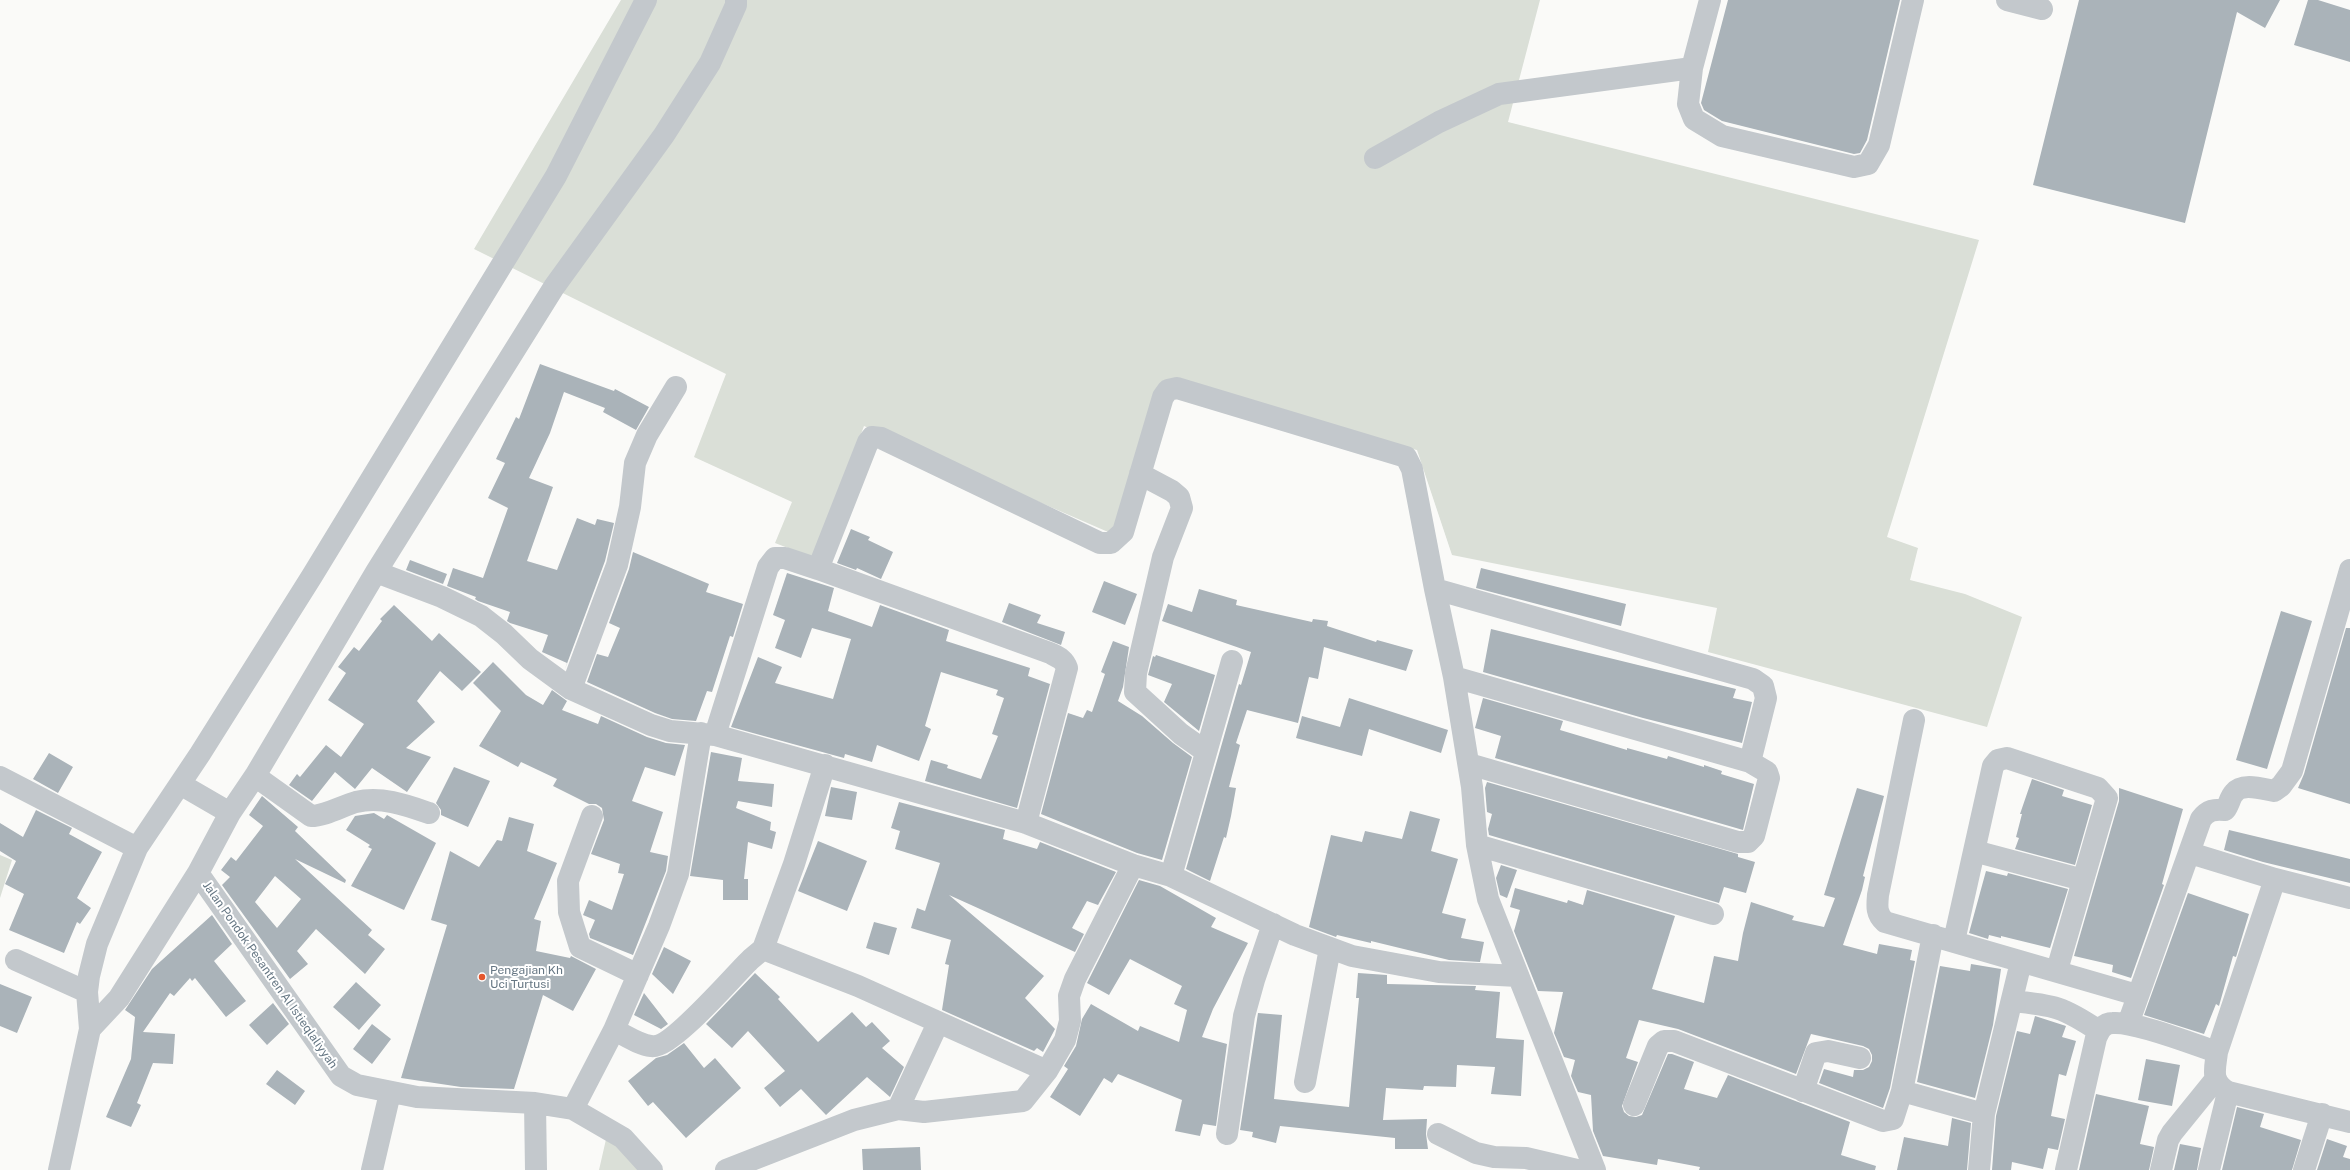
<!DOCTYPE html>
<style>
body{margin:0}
canvas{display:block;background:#fafaf8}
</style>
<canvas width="2350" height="1170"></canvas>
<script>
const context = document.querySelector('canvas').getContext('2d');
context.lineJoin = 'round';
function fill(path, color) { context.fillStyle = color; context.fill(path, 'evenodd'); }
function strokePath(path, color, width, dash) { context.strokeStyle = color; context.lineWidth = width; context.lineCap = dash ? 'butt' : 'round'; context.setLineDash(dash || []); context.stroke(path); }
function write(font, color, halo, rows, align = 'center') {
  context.font = font + ' "Public Sans",sans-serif'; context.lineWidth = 4; context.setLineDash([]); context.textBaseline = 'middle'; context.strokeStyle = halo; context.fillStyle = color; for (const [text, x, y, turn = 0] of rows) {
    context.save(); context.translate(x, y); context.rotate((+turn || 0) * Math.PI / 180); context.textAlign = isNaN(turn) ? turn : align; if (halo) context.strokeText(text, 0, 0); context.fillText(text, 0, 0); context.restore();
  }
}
fill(new Path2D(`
 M621,0H1540L1508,122L1979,240L1887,537L1918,548L1910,580L1965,594L2022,617L1987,727L1708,652L1717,608L1452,555L1417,450L1158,387L1115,535L864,426L814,558L775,543L792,502L694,457L726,374L474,249Z
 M0,855L12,860L0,898Z
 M607,1135L638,1170H599Z`), '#dadfd7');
fill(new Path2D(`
 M1728,0H1900L1867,140L1860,153L1854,154L1722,121L1704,110L1701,103Z
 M2079,0H2280L2265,28L2237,12L2185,223L2033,185Z
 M2308,0H2318L2350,10V62L2294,45Z
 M540,364L614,391L615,389L649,407L636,430L603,412L605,408L564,392L550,433L529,478L553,487L527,561L557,570L577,518L595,525L597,519L614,523L605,561L565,669L567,663L542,652L548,635L510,623L507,621L510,612L478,601L475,599L476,597L447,586L453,568L483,578L508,508L488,498L505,463L496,459L516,417L519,419Z
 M851,529L870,537L868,540L893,552L881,579L857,568L856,570L837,563Z
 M633,552L709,584L706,592L743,604L733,637L730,636L712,692L707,691L696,721L672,719L655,713L587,682L597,654L608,657L620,628L609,623L629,569Z
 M410,560L447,574L443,584L406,570Z
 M1481,568L1626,604L1621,626L1476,588Z
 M787,573L834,588L828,611L872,627L880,605L949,630L946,641L1030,668L1028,676L1050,684L1017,808L925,781L931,760L948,765L947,768L981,779L998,736L992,734L1004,698L996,695L998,690L941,672L925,726L931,729L919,761L877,745L872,762L845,754L844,758L731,727L758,657L782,667L775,683L833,699L851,639L812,628L801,658L775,648L785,620L773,615Z
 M1104,581L1137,594L1125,625L1092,612Z
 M1199,589L1237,600L1236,605L1312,622L1313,619L1328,621L1327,626L1376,642L1377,640L1413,650L1406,671L1324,647L1318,679L1309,677L1298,723L1247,710L1236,743L1240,745L1229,787L1236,788L1231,816L1226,838L1224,837L1210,881L1186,869L1239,684L1241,685L1251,652L1162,621L1168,604L1192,612Z
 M1009,603L1041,615L1037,623L1065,632L1061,645L1002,622Z
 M394,605L432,641L439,633L481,672L462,691L440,671L417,701L435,722L406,748L431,757L407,792L372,768L355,789L335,772L312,801L289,785L297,774L300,777L326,745L341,757L364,724L328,700L346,673L338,667L354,647L359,651L382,621L380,619Z
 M2281,611L2312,621L2267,769L2236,760Z
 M2346,628H2350V804L2298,788L2304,774Z
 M1491,629L1736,689L1733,698L1752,702L1742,743L1643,718L1483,672Z
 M1113,641L1129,647L1123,687L1118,701L1142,716L1173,743L1192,757L1162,860L1137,853L1041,814L1068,713L1083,718L1087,710L1092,712L1105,674L1101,672Z
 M1156,655L1215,675L1199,731L1164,702L1172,684L1148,675L1153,656L1155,657Z
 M493,662L526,695L543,705L552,690L567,701L562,710L598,724L601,716L647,737L666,743L685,745L675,776L645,767L632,801L663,812L650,852L668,856L666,871L633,955L590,938L589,934L595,920L583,915L589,900L612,910L624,874L618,873L620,864L591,854L604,820L602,808L596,804H589L553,786L557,779L521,762L518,767L479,746L501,711L473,683Z
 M1349,698L1448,730L1441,753L1369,729L1362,756L1296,738L1302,716L1340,727Z
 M1483,698L1563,721L1560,730L1627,750V748L1667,759L1668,756L1704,767V765L1722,771L1721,774L1754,784L1743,830L1495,758L1501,736L1475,728Z
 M711,752L742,758L738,781L774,784L772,807L738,801L736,808L771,822L770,830L776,832L772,849L748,842L744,879H748V900H723V880L690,876Z
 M49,753L73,767L58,793L33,779Z
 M454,767L490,781L468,827L441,815V810L436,803Z
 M2032,779L2064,790L2062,796L2092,805L2075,865L2015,849L2019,838L2016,837L2022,814H2020Z
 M1487,782L1738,854V857L1755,862L1746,893L1724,887L1719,903L1489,835L1488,829L1492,814L1487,812L1485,788Z
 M831,787L857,792L852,820L825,816Z
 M1857,788L1884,796L1863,876L1865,877L1862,890L1843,945L1877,954L1879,944L1912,950L1910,960L1915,961L1890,1088L1883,1108L1819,1083L1824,1069L1853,1077L1854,1070H1863L1869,1067L1872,1061V1055L1869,1049L1863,1046L1811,1034L1796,1074L1678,1029L1639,1020L1626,1058L1638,1062L1622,1106L1624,1112L1629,1116L1636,1117L1642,1115L1668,1054H1672L1694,1062L1684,1089L1717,1098L1728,1075L1850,1122L1841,1155L1876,1166L1875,1170H1699L1700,1167L1658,1159L1657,1165L1603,1156L1593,1131L1591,1095L1578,1092L1571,1076L1575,1060L1564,1057L1554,1033L1563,992L1538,991L1514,931L1520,910L1510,907L1515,888L1567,903L1568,900L1583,905L1587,890L1675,916L1652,989L1704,1003L1714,956L1738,961L1743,933L1751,902L1794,916L1792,920L1824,927L1835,898L1824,895Z
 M2119,788L2183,809L2162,884L2164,885L2131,978L2112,972L2113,965L2074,956L2119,801Z
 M262,796L298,827L295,831L346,880L345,883L295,859L372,930L368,935L385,949L365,974L316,929L297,951L308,964L290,979L222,885L230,877L221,870L231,857L236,861L263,826L249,815ZM275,876L301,899L277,928L255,902Z
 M899,802L1005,830L1003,839L1037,849L1040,842L1116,872L1098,905L1087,901L1072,928L1084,934L1075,952L949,895L1044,976L1025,998L1055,1029L1043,1052L1037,1048L1034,1051L942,1010L949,965L945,964L951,940L911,928L917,908L925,911L940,863L895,849L900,831L891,828Z
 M36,810L72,828L69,834L102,852L77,898L91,908L80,924L77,922L64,953L9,930L24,894L5,884L16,861L0,851V823L23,837Z
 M1410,811L1440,819L1431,851L1458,859L1442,913L1466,919L1461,938L1484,942L1480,962L1449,960L1371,941V943L1337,935L1336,937L1309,927L1331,835L1362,842L1365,831L1402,839Z
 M374,813L384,819L387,815L436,843L404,910L351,886L372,849L368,847L370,845L346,830L355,816Z
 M509,817L534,824L527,851L557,863L534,919L541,921L536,951L570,958L571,956L596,969L573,1011L543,995L514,1089L461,1087L401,1078L447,925L431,920L450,851L479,867L497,840L502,841Z
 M2229,830L2350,859V883L2263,862L2224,850Z
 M818,841L867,861L847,911L798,891Z
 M1501,865L1517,870L1507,898L1500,895L1496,878Z
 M1986,871L2007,876L2008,873L2068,889L2050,948L2001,936V938L1989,935L1988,939L1969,933Z
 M1139,880L1160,886L1216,918L1211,927L1248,943L1213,1009L1202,1037L1227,1044L1216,1126L1203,1124L1200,1136L1175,1131L1182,1100L1118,1074L1112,1083L1104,1078L1080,1116L1050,1097L1068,1069L1064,1066L1076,1046L1082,1019L1091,1004L1138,1031L1140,1026L1179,1042L1187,1010L1174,1004L1182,986L1130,959L1109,995L1087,983Z
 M2188,893L2249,914L2236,957L2233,956L2219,1006L2216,1004L2204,1034L2144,1015Z
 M212,915L232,944L214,961L246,1001L226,1017L195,978L192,981L190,978L174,996L170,993L143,1032L175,1034L173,1064L153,1063L137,1103L141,1105L131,1127L106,1117L131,1059L135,1017L125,1010L152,969Z
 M874,922L897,928L889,955L866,948Z
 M664,947L691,961L673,994L652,974Z
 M1971,964L2001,969L1993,1025L1975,1098L1917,1082L1940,966L1970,971Z
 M755,973L780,997L778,999L818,1042L852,1012L866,1027L872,1022L890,1041L882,1048L904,1067L890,1097L867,1077L826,1115L801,1089L780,1107L764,1088L785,1071L748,1031L732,1048L706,1024Z
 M1358,973L1387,975V984L1476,986L1475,990L1500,992L1496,1038L1524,1040L1521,1096L1491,1094L1495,1067L1457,1065L1456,1087L1424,1086L1423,1090L1386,1088L1383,1120L1427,1119L1426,1134L1428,1149H1395V1138L1280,1126L1276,1143L1252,1137L1253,1132L1240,1130L1258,1013L1282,1015L1274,1099L1349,1107L1359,998H1356Z
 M356,982L381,1005L359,1030L333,1007Z
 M0,984L32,997L17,1033L0,1026Z
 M644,993L668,1024L661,1029L634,1015Z
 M273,1003L289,1024L267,1045L249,1025Z
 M2035,1016L2066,1026L2062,1037L2076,1041L2066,1076L2059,1074L2051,1116L2065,1119L2058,1150L2048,1148L2043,1169L2012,1162L2011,1170H1992L1996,1116L2017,1031L2030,1034Z
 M372,1024L391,1039L372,1064L353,1049Z
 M684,1043L704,1068L715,1058L741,1088L686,1138L653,1102L648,1106L628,1081L656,1058L667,1055Z
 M2146,1059L2180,1065L2172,1106L2138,1100Z
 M277,1070L305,1091L295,1105L266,1084Z
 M2096,1094L2149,1106L2140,1144L2154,1147L2149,1170H2079Z
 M2237,1107L2264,1114L2260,1127L2301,1140L2292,1170H2222Z
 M1952,1118L1971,1123L1967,1170H1897L1904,1137L1948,1146Z
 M2327,1139L2347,1146L2343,1157L2350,1159V1170H2317Z
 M2180,1144L2201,1148L2197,1170H2174Z
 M920,1147L921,1170H863L862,1149Z`), '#aab3b9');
strokePath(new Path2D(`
 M1710,0L1692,68L1688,104L1694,119L1722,136L1854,167L1868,164L1879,145L1913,0
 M2007,0L2042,9
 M1375,158L1439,122L1499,94L1692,68
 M1140,474L1172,491L1179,497L1182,508L1163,557L1136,673L1135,692L1181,734L1205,751
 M818,569L1050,653C1058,657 1064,659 1067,668L1026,823
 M376,572L442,597L481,616L504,634L530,659L571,689L651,725L670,731L715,735L1026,823L1133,865L1171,876L1295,935L1352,956L1439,972L1518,976
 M1435,589L1753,679L1763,686L1766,698L1750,762L1767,772L1769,778L1754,836L1748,842H1738L1469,764
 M1454,677L1750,762
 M571,689L617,565L630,507L635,463L647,435L676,387
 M1914,720L1878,895C1877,906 1876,914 1885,922L2137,995
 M715,735L768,567L775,558H785L818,569L868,442L872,437L881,438L1100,543H1111L1123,532L1163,397L1168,390L1177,388L1406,457L1412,469L1435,589L1454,677L1472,787L1477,845L1488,899L1595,1170
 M255,776L311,816C325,816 342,806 356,802C381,796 406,805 429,813
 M0,777L137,848
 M180,784L230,813
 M592,816L568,881L569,912L580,947L638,975
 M1477,845L1713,914
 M1974,851L2083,880
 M2190,853L2275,879L2350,898
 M198,873L341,1076L357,1085L417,1097L535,1103L573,1109L623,1138L652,1170
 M1171,876L1232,661
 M2275,879L2217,1052C2215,1070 2210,1081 2228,1092L2350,1122
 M1954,941L1993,766L1998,760L2007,758L2098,788L2107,798L2057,970
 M763,949L794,864L825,765
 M16,960L87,992
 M2012,1001C2054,1005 2063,1007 2099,1031
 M2128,1024L2201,819C2208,810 2214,809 2225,810C2229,805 2230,797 2234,793C2242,782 2263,789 2274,791L2281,786L2292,771L2350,570
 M90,1029L119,998L198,873L230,813L255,776L376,572L554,287L664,135L710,63L736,5V0
 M614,1030C625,1035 639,1045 651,1046C671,1050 734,975 751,959L763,949L858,986L1047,1071L1023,1101L924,1112L898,1109L854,1120L726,1170
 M1047,1071L1065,1040L1070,1021L1069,996L1075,979L1133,865
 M1305,1082L1330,948
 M1803,1091L1816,1053L1828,1051L1860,1058
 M1902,1091L1984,1114
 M535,1103L536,1170
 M1634,1105L1658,1046L1664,1041H1674L1883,1121L1893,1119L1902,1091L1933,935
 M573,1109L614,1030L659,926L678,874L701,733
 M898,1109L938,1023
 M1227,1134L1244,1016L1254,980L1273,924
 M1438,1134L1476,1153L1494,1157L1526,1158L1577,1170
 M59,1170L90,1029L87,992L89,976L97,944L137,848L200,754L312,576L556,176L646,0
 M372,1170L390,1093
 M1979,1170L1984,1114L2021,962
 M2066,1170L2096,1038C2099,1031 2103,1023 2113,1023C2135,1021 2193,1044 2217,1052
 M2161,1170L2168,1140L2172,1133L2215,1080
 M2209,1170L2228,1092
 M2304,1170L2322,1114`), '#c3c8cc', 22);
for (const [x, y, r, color] of [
 [482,977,4,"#e4572e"]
]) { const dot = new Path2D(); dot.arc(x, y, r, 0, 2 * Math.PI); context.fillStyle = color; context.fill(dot); strokePath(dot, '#fff', 1.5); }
write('12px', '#657683', '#fff', [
 ["Pengajian Kh",490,970],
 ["Uci Turtusi",490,984]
], 'left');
write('12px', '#657683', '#fff', [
 ["Jalan Pondok Pesantren Al Istieqlaliyyah",270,975,55]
]);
</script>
